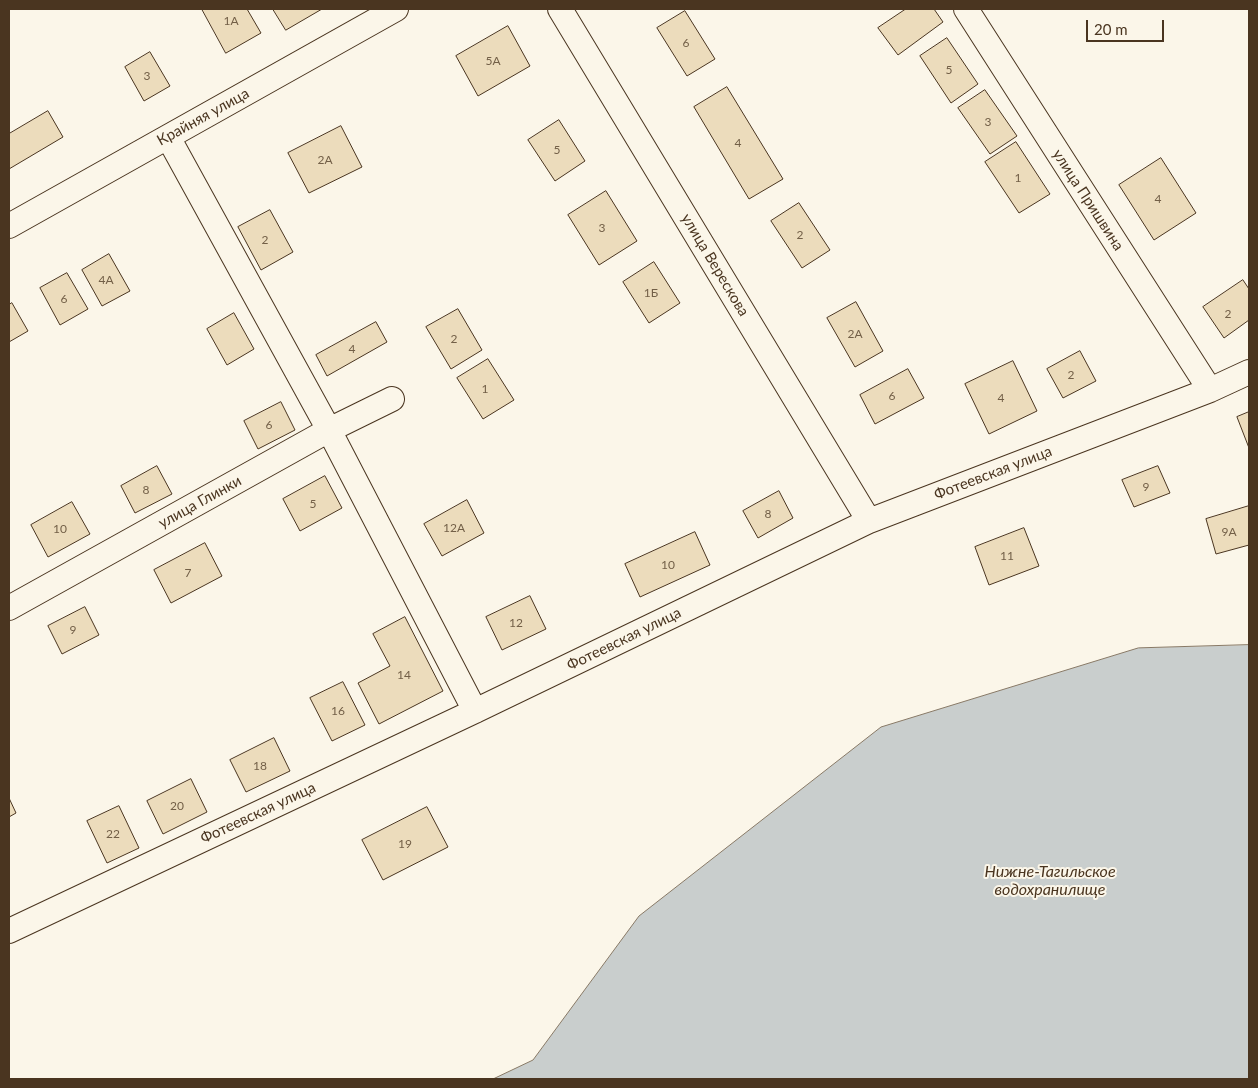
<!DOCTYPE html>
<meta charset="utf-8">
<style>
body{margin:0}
#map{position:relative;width:1258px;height:1088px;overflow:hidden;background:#fbf6e9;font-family:Lato,sans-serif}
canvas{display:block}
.frame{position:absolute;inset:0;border:10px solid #4a3520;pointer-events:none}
.scale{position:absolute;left:1086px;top:20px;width:78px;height:22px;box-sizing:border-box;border:2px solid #4a3520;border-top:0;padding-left:6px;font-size:15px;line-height:18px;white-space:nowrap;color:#4a3520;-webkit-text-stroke:4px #fbf6e9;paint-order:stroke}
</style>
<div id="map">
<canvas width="1258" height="1088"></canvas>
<div class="frame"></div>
<div class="scale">20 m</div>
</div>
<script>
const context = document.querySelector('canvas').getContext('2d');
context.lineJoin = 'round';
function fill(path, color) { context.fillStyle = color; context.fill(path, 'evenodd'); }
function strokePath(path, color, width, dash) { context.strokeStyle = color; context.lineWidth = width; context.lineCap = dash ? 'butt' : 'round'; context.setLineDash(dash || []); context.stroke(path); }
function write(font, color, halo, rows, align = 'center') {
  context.font = font + ' Lato,sans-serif'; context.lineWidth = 4; context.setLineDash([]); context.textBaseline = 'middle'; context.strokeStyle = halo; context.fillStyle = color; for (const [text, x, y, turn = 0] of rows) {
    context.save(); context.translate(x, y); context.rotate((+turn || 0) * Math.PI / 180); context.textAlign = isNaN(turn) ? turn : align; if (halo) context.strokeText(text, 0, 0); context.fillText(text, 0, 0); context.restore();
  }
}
const water = new Path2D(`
 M1249,645V1079H493L533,1060L639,916L881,727L1138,648Z`);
fill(water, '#c9cecd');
strokePath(water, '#887966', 1);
const building = new Path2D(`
 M202,9H247L261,33L226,53Z
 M273,9H322L286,30Z
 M906,9H934L943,22L898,55L878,28Z
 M685,11L715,59L687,76L657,28Z
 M508,26L530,66L478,96L456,56Z
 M947,38L978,84L951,103L920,56Z
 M150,52L170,86L144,101L125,67Z
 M727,87L783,179L749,199L694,107Z
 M985,90L1017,136L990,154L958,108Z
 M48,111L63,137L9,169V134Z
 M559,120L585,161L555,181L528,140Z
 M341,126L362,167L309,193L288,153Z
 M1016,142L1050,194L1019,213L985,162Z
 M1161,158L1196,213L1154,240L1119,185Z
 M606,191L637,241L599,265L568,215Z
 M799,203L830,250L802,268L771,221Z
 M270,210L293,252L261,270L238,227Z
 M109,254L130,291L102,306L82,270Z
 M654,262L680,303L649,323L623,282Z
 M67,273L88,309L60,325L40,288Z
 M1243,280L1249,289V320L1224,338L1203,307Z
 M856,302L883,351L855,367L827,318Z
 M12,303L28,331L9,342V305Z
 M458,309L482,350L451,369L426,327Z
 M234,313L254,349L227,365L207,329Z
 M376,322L387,342L327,376L316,355Z
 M1080,351L1096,381L1063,398L1047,369Z
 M488,359L514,400L483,419L457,378Z
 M1013,361L1037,411L989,434L965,384Z
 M908,369L924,398L875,424L860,395Z
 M281,402L295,430L258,449L244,421Z
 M1249,412V448L1237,417Z
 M157,466L172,494L135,513L121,486Z
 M1158,466L1170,493L1134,507L1122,480Z
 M325,476L342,508L300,531L283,499Z
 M779,491L793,518L758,538L743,511Z
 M467,500L484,533L442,556L424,524Z
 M72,502L90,534L48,557L31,525Z
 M1249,506V545L1216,554L1206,519Z
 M1024,528L1039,566L989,585L975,547Z
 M695,532L710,565L640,597L625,564Z
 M205,543L222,576L171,603L154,570Z
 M530,596L546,629L502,650L486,617Z
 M85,607L99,635L62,654L48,626Z
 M405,617L443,691L379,724L358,683L390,666L373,634Z
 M343,682L365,725L332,741L310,698Z
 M274,738L290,771L246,792L230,760Z
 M191,779L207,812L163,834L147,801Z
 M9,798L16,813L9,817Z
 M119,806L139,848L107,863L87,821Z
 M427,807L448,847L383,880L362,840Z`);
fill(building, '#ecdcbc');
strokePath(building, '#4a3520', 1);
const minor = new Path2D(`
 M560,9L869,521
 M966,9L1210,390
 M168,137L329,430L475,711
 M9,226L396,9
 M9,608L329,430L392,399
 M9,931L475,711L869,521L1210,390L1249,372`);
strokePath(minor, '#4a3520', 26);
strokePath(minor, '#fbf6e9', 24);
write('12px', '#725f47', null, [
 ["1А",231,21],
 ["6",686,43],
 ["5А",493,61],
 ["5",949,70],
 ["3",147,76],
 ["3",988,122],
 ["4",738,143],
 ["5",557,150],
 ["2А",325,160],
 ["1",1018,178],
 ["4",1158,199],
 ["3",602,228],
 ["2",800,235],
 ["2",265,240],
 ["4А",106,280],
 ["1Б",651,293],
 ["6",64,299],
 ["2",1228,314],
 ["2А",855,334],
 ["2",454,339],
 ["4",352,349],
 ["2",1071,375],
 ["1",485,389],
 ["6",892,396],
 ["4",1001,398],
 ["6",269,425],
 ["9",1146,487],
 ["8",146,490],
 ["5",313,504],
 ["8",768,514],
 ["12А",454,528],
 ["10",60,529],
 ["9А",1229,532],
 ["11",1007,556],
 ["10",668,565],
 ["7",188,573],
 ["12",516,623],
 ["9",73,630],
 ["14",404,675],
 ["16",338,711],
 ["18",260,766],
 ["20",177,806],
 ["22",113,834],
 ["19",405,844]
]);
write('15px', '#4a3520', '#fbf6e9', [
 ["Крайняя улица",203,117,-29],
 ["улица Пришвина",1088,200,57],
 ["улица Верескова",715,265,59],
 ["Фотеевская улица",993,473,-21],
 ["улица Глинки",200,502,-29],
 ["Фотеевская улица",624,639,-26],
 ["Фотеевская улица",258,813,-25]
]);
write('italic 16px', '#4a3520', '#fbf6e9', [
 ["Нижне-Тагильское",1050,872],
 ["водохранилище",1050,890]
]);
</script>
